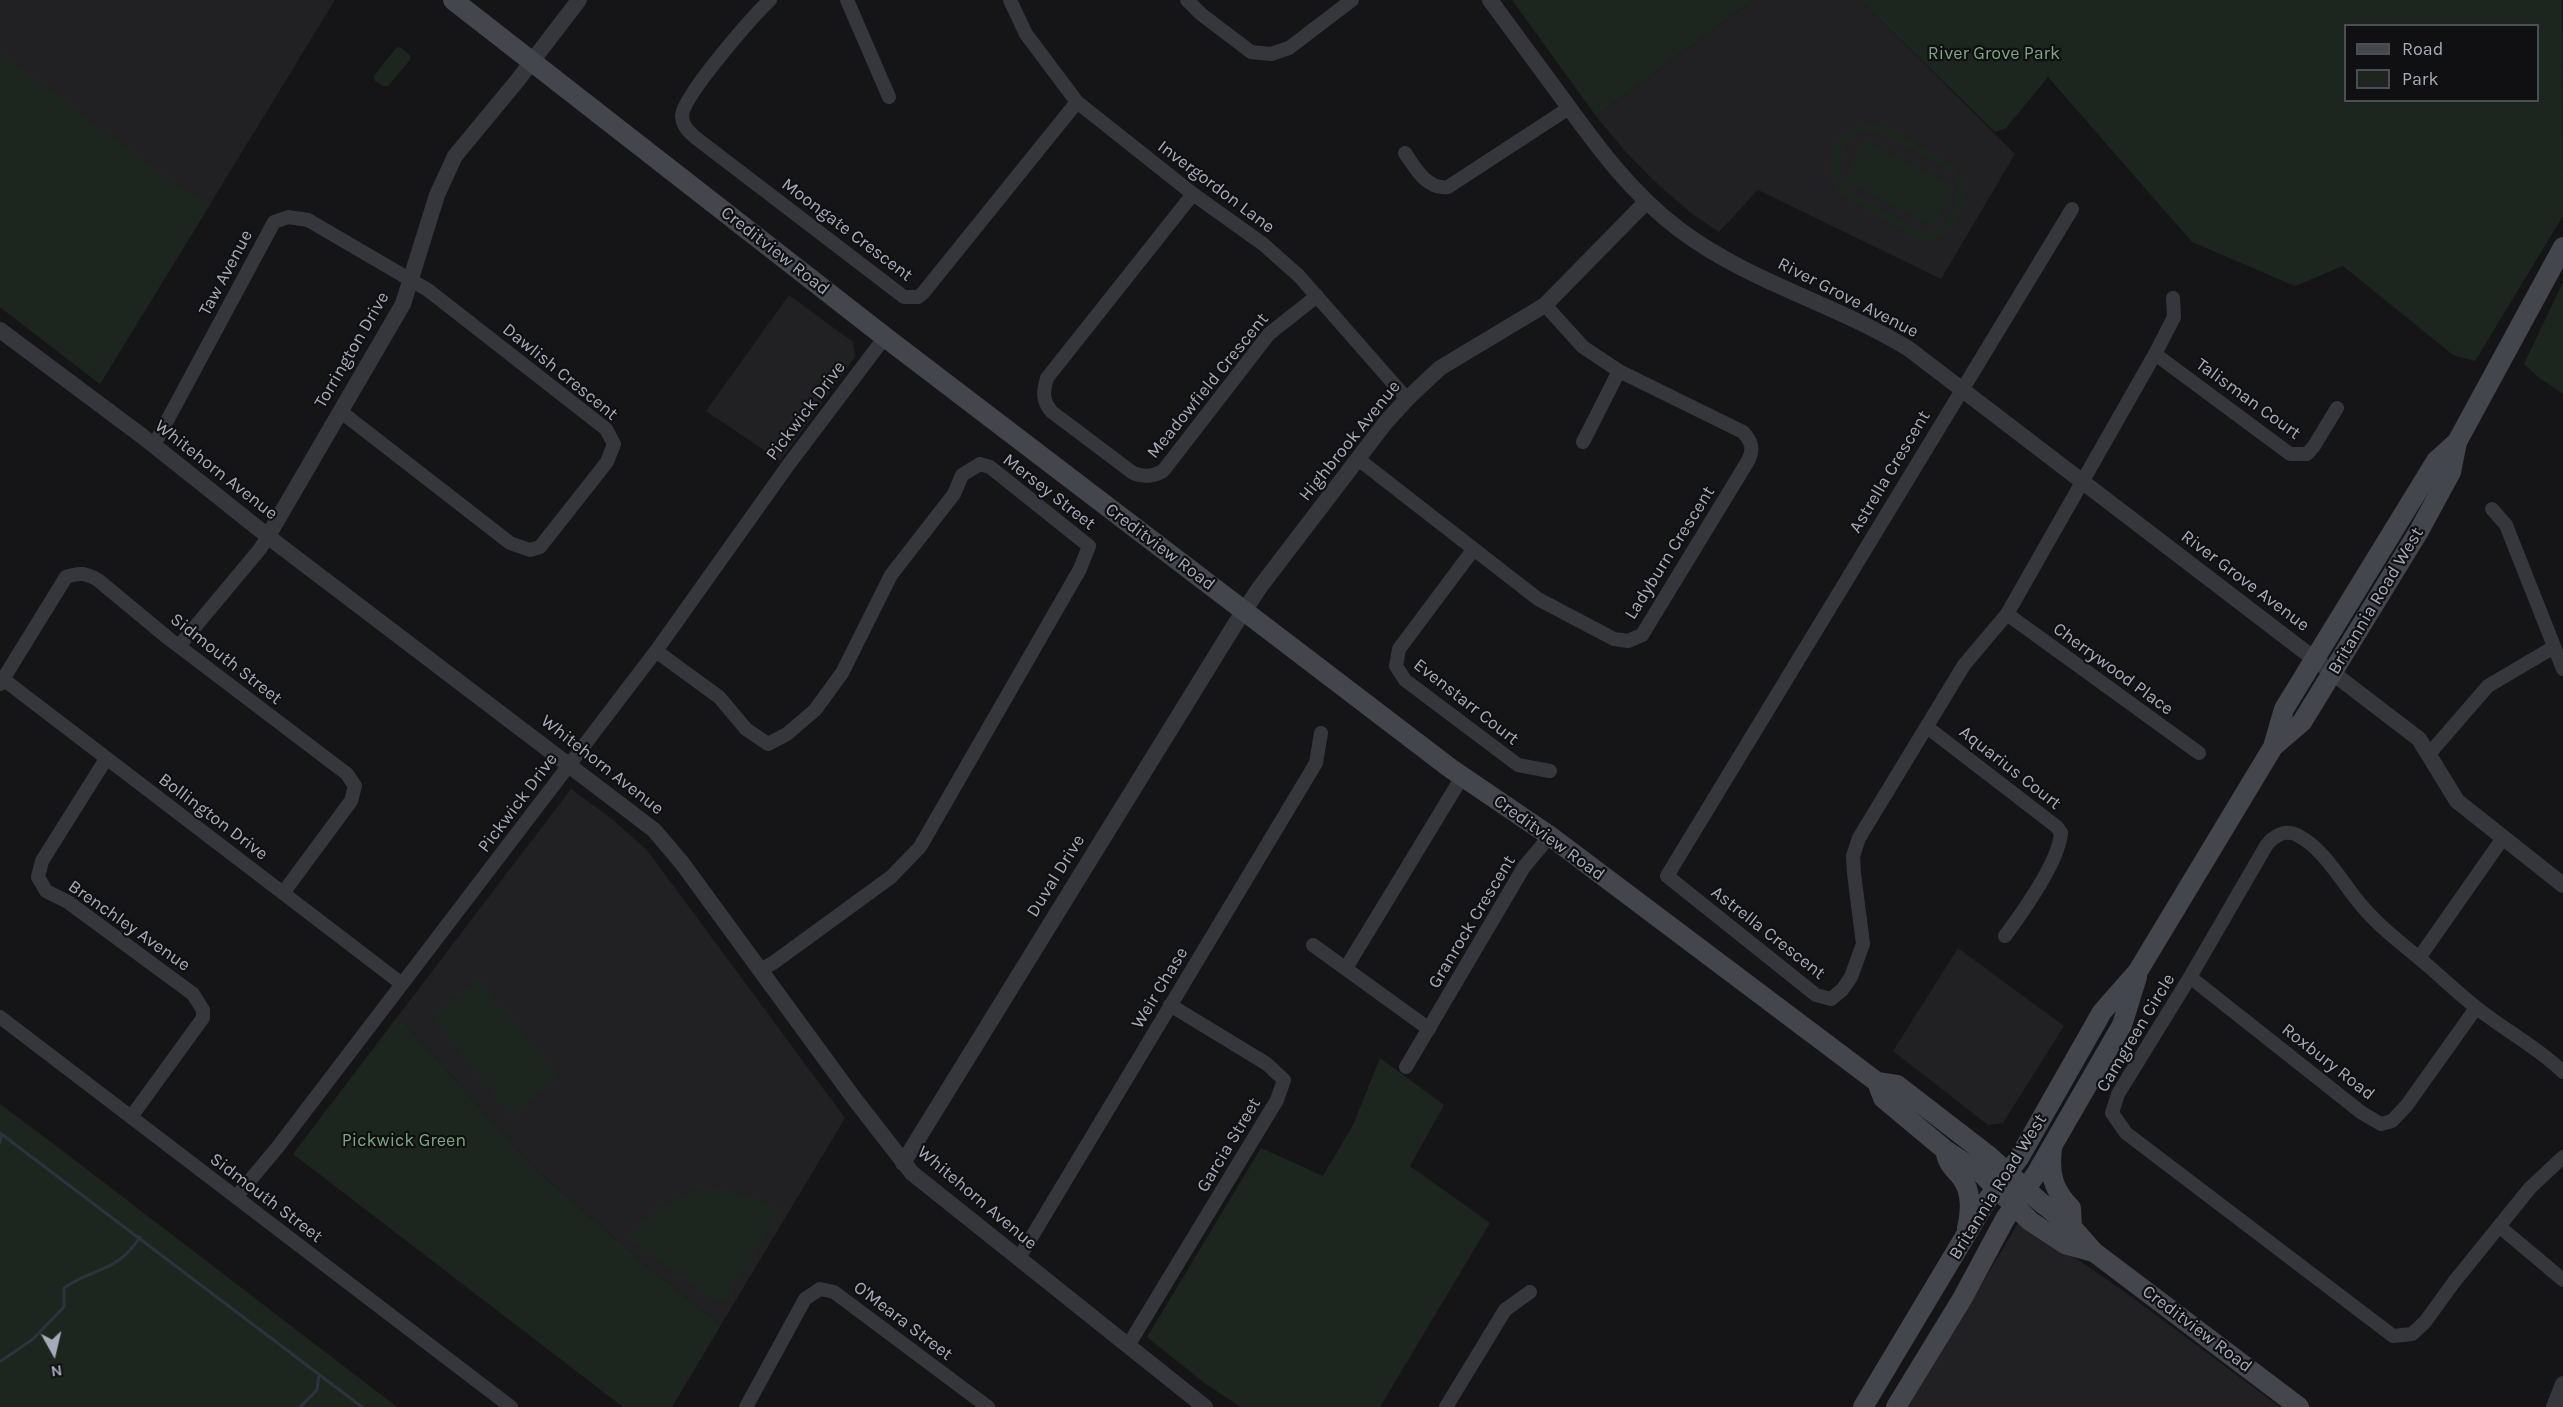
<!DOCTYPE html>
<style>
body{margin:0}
#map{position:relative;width:2563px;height:1407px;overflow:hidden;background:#151517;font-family:Karla,sans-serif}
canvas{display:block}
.legend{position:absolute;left:2344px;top:24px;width:195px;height:78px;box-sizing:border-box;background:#101012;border:2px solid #4c4e55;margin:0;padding:8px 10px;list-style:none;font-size:18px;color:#a6abb9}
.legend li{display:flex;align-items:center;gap:12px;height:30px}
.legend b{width:30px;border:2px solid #4c4e55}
.north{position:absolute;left:24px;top:1323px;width:60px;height:60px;-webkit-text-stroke:4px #101012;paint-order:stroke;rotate:172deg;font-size:16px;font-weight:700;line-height:24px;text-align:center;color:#a6abb9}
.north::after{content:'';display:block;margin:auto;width:21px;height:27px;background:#a6abb9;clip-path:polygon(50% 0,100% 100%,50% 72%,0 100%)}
</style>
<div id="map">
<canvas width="2563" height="1407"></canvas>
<ul class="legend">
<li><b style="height:8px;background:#43464d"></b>Road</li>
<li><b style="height:16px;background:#1d261e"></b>Park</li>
</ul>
<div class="north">N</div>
</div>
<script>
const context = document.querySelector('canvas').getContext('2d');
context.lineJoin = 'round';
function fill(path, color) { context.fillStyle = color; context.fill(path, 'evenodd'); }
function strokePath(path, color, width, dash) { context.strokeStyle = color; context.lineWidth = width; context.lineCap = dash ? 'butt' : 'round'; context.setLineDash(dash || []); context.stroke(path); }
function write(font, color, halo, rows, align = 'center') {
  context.font = font + ' Karla,sans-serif'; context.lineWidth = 4.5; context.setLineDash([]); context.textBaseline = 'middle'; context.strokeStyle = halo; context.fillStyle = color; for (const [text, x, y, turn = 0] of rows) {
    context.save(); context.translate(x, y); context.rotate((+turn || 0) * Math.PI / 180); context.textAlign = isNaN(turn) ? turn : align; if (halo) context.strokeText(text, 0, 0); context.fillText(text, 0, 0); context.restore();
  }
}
fill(new Path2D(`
 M0,0H335L100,384L0,307Z
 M1753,0H1860L2015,154L1941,279L1758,190L1719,232L1691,213L1653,180L1624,150L1596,116Z
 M789,295L853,342L855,357L780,461L706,411Z
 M571,789L612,819L647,850L845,1118L721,1325L645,1265L533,1167L398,1016Z
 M1958,948L2064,1026L2003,1123L1988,1125L1893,1051Z
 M2020,1220L2122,1290L2280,1407H1908Z`), '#212124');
fill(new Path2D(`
 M1512,0H1753L1596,116Z
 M1860,0H2562L2563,216L2475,361L2453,355L2343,266L2295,286L2192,242L2048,77L2006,128L1995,132ZM2346,26H2538V100H2346Z
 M400,47L410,55V60L388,86H383L375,81L374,76L396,48Z
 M0,53L183,190L211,203L100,384L0,307Z
 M1872,124L1884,125L1953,166C1979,194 1950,252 1916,238L1842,195C1818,163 1833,128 1872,124ZM1865,130L1884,134L1949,170C1953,176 1957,181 1958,188C1959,206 1942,237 1922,234L1848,189L1842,180L1839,169L1843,147L1849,139Z
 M1866,140L1955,188L1933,227L1845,179Z
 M2563,282V394L2538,377L2524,364Z
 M479,979L558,1078L511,1116L432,1017Z
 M398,1016L533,1167L645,1265L721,1325L672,1407H623L293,1154Z
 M1380,1058L1444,1105L1410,1166L1490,1223L1380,1407H1241L1207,1385L1147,1337L1261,1148L1323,1176L1353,1125Z
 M0,1104L55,1145L397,1407H0Z
 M715,1189L749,1195L780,1211L726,1300L717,1302L628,1238C650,1209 679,1191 715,1189Z`), '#1d261e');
strokePath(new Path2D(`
 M0,1133L362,1407
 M0,1143L2,1134
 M1,1361L33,1339L64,1307V1288C95,1266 116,1274 140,1237
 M300,1407L317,1390L319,1375`), '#2a343d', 3);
strokePath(new Path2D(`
 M770,0C752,17 684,95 682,115C682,126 689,132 696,138L904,297H918L923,293L1077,102
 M847,0L889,97
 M1010,0L1026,34L1077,102L1193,194L1263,244L1299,276L1407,399
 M1187,0L1201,14L1251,52L1271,54L1289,48L1352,0
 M1405,153C1415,168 1427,190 1448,187L1569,108
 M1193,194L1047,378C1043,391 1042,401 1052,412L1133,473C1144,477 1152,477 1163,471L1269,334L1317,296
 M2072,209L1667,876L1816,995L1831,999L1842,990L1851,977L1863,944L1854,873L1853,856L1859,838L1964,665L2007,614L2155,354L2174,317L2173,298
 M2155,354L2290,454H2307L2314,446L2337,408
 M1583,442L1619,371
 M154,445L274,222L288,217L308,220L428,290L606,429L614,444L607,462L540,547L530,550L510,543L340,411
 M1358,459L1538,599L1614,639L1628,641L1642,635L1748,461C1754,449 1752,442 1743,432L1619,371L1583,347L1545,305
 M2492,509L2506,525L2563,669
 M1473,550L1399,649L1396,666L1405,680L1518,765L1550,771
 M2007,614L2199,753
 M179,646L260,549L268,536
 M656,651L719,697L746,729L768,744L787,734L815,710L842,673L891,575L954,494L962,475L980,464L990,467L1089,546L1080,569L920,847L891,877L773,963L760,970
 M3,679L402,984
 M0,684L66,577C79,572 86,573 98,580L168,638L347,774L355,786L351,801L283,893
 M1927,727L2057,827L2061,833C2059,861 2022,913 2005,936
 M2429,754L2488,686L2554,647
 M106,759L42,861L38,877L46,891L68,902L193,994L203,1010V1018L131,1117
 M1313,945L1429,1029
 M2419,958L2503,838
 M1346,968L1462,777
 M2190,977L2362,1113L2381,1124L2392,1121L2407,1105L2476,1008
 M0,1017L511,1407
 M1406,1067L1524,867L1550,836
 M2563,1072C2542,1051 2513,1035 2489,1017C2467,1002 2447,982 2426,964C2404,945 2381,929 2362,906C2342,883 2325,849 2297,835C2285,829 2273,836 2266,846L2190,977L2118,1094L2112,1113L2126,1133L2393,1336L2412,1334L2425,1322L2454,1282L2530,1188L2563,1157
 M236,1197L277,1148L656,651L789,464L885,337
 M2500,1227L2563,1280
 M1019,1258L1316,763L1321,733
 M1129,1344L1277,1100L1284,1080L1267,1064L1170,1005
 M746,1407L805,1299L820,1289L834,1292L988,1407
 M1446,1407L1505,1310L1530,1292`), '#36373d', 14);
strokePath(new Path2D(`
 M1490,0C1515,34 1540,68 1565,102C1599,149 1633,195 1680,230C1749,282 1836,304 1909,349L2419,739L2457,801L2563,885
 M0,330L142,436L279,545L654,830L682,863L853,1097L912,1173L1205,1407
 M268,536L403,304L437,195L455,156L517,81L579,0
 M903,1163L1234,626L1260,587L1386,422L1407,399L1440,368L1545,305L1645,203
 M2554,1407L2563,1384`), '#36373d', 16);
strokePath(new Path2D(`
 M453,0L885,337L1450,768L1550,836L1877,1082L1897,1085L1989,1156L2038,1200L2072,1227L2094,1252L2299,1407
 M2273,747L2302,722L2419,531L2451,472L2457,442L2563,247
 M1877,1082L1883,1098L1944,1149L1982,1174L2030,1221L2065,1244L2094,1252
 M2052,1149C2049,1174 2053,1190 2071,1208L2072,1227
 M1946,1154C1949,1166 1954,1168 1961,1177C1972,1191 1971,1212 1967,1228
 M1863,1407L1985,1203L2019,1158L2102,1012L2138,971L2273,747L2284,709L2436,461L2457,442
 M1896,1407L1962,1299L2005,1219L2036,1174L2122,1025L2137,977`), '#43464d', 20);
write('18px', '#7ba67e', '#101012', [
 ["River Grove Park",1994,54],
 ["Pickwick Green",404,1141]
]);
write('18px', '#a6abb9', '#101012', [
 ["Invergordon Lane",1216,187,37],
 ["Moongate Crescent",847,230,37],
 ["Creditview Road",775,251,38],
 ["Taw Avenue",226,273,-62],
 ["River Grove Avenue",1848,298,27],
 ["Torrington Drive",352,350,-60],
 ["Dawlish Crescent",560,372,39],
 ["Meadowfield Crescent",1208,386,-51],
 ["Talisman Court",2248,399,36],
 ["Pickwick Drive",806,411,-53],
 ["Highbrook Avenue",1350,441,-51],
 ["Whitehorn Avenue",216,470,38],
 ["Astrella Crescent",1890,472,-59],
 ["Mersey Street",1049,492,38],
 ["Creditview Road",1160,547,37],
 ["Ladyburn Crescent",1670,553,-58],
 ["River Grove Avenue",2245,581,37],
 ["Britannia Road West",2376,601,-59],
 ["Sidmouth Street",226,659,38],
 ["Cherrywood Place",2113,669,36],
 ["Evenstarr Court",1466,702,38],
 ["Whitehorn Avenue",602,765,38],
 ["Aquarius Court",2010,768,38],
 ["Pickwick Drive",518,803,-53],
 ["Bollington Drive",213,817,37],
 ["Creditview Road",1549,838,36],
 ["Duval Drive",1056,876,-58],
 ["Granrock Crescent",1472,922,-59],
 ["Brenchley Avenue",129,926,35],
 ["Astrella Crescent",1768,933,38],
 ["Weir Chase",1160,988,-59],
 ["Camgreen Circle",2136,1033,-59],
 ["Roxbury Road",2328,1062,38],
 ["Garcia Street",1229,1145,-59],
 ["Britannia Road West",1998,1187,-58],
 ["Sidmouth Street",266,1198,37],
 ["Whitehorn Avenue",977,1198,40],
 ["O'Meara Street",903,1321,37],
 ["Creditview Road",2197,1329,37]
]);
</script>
